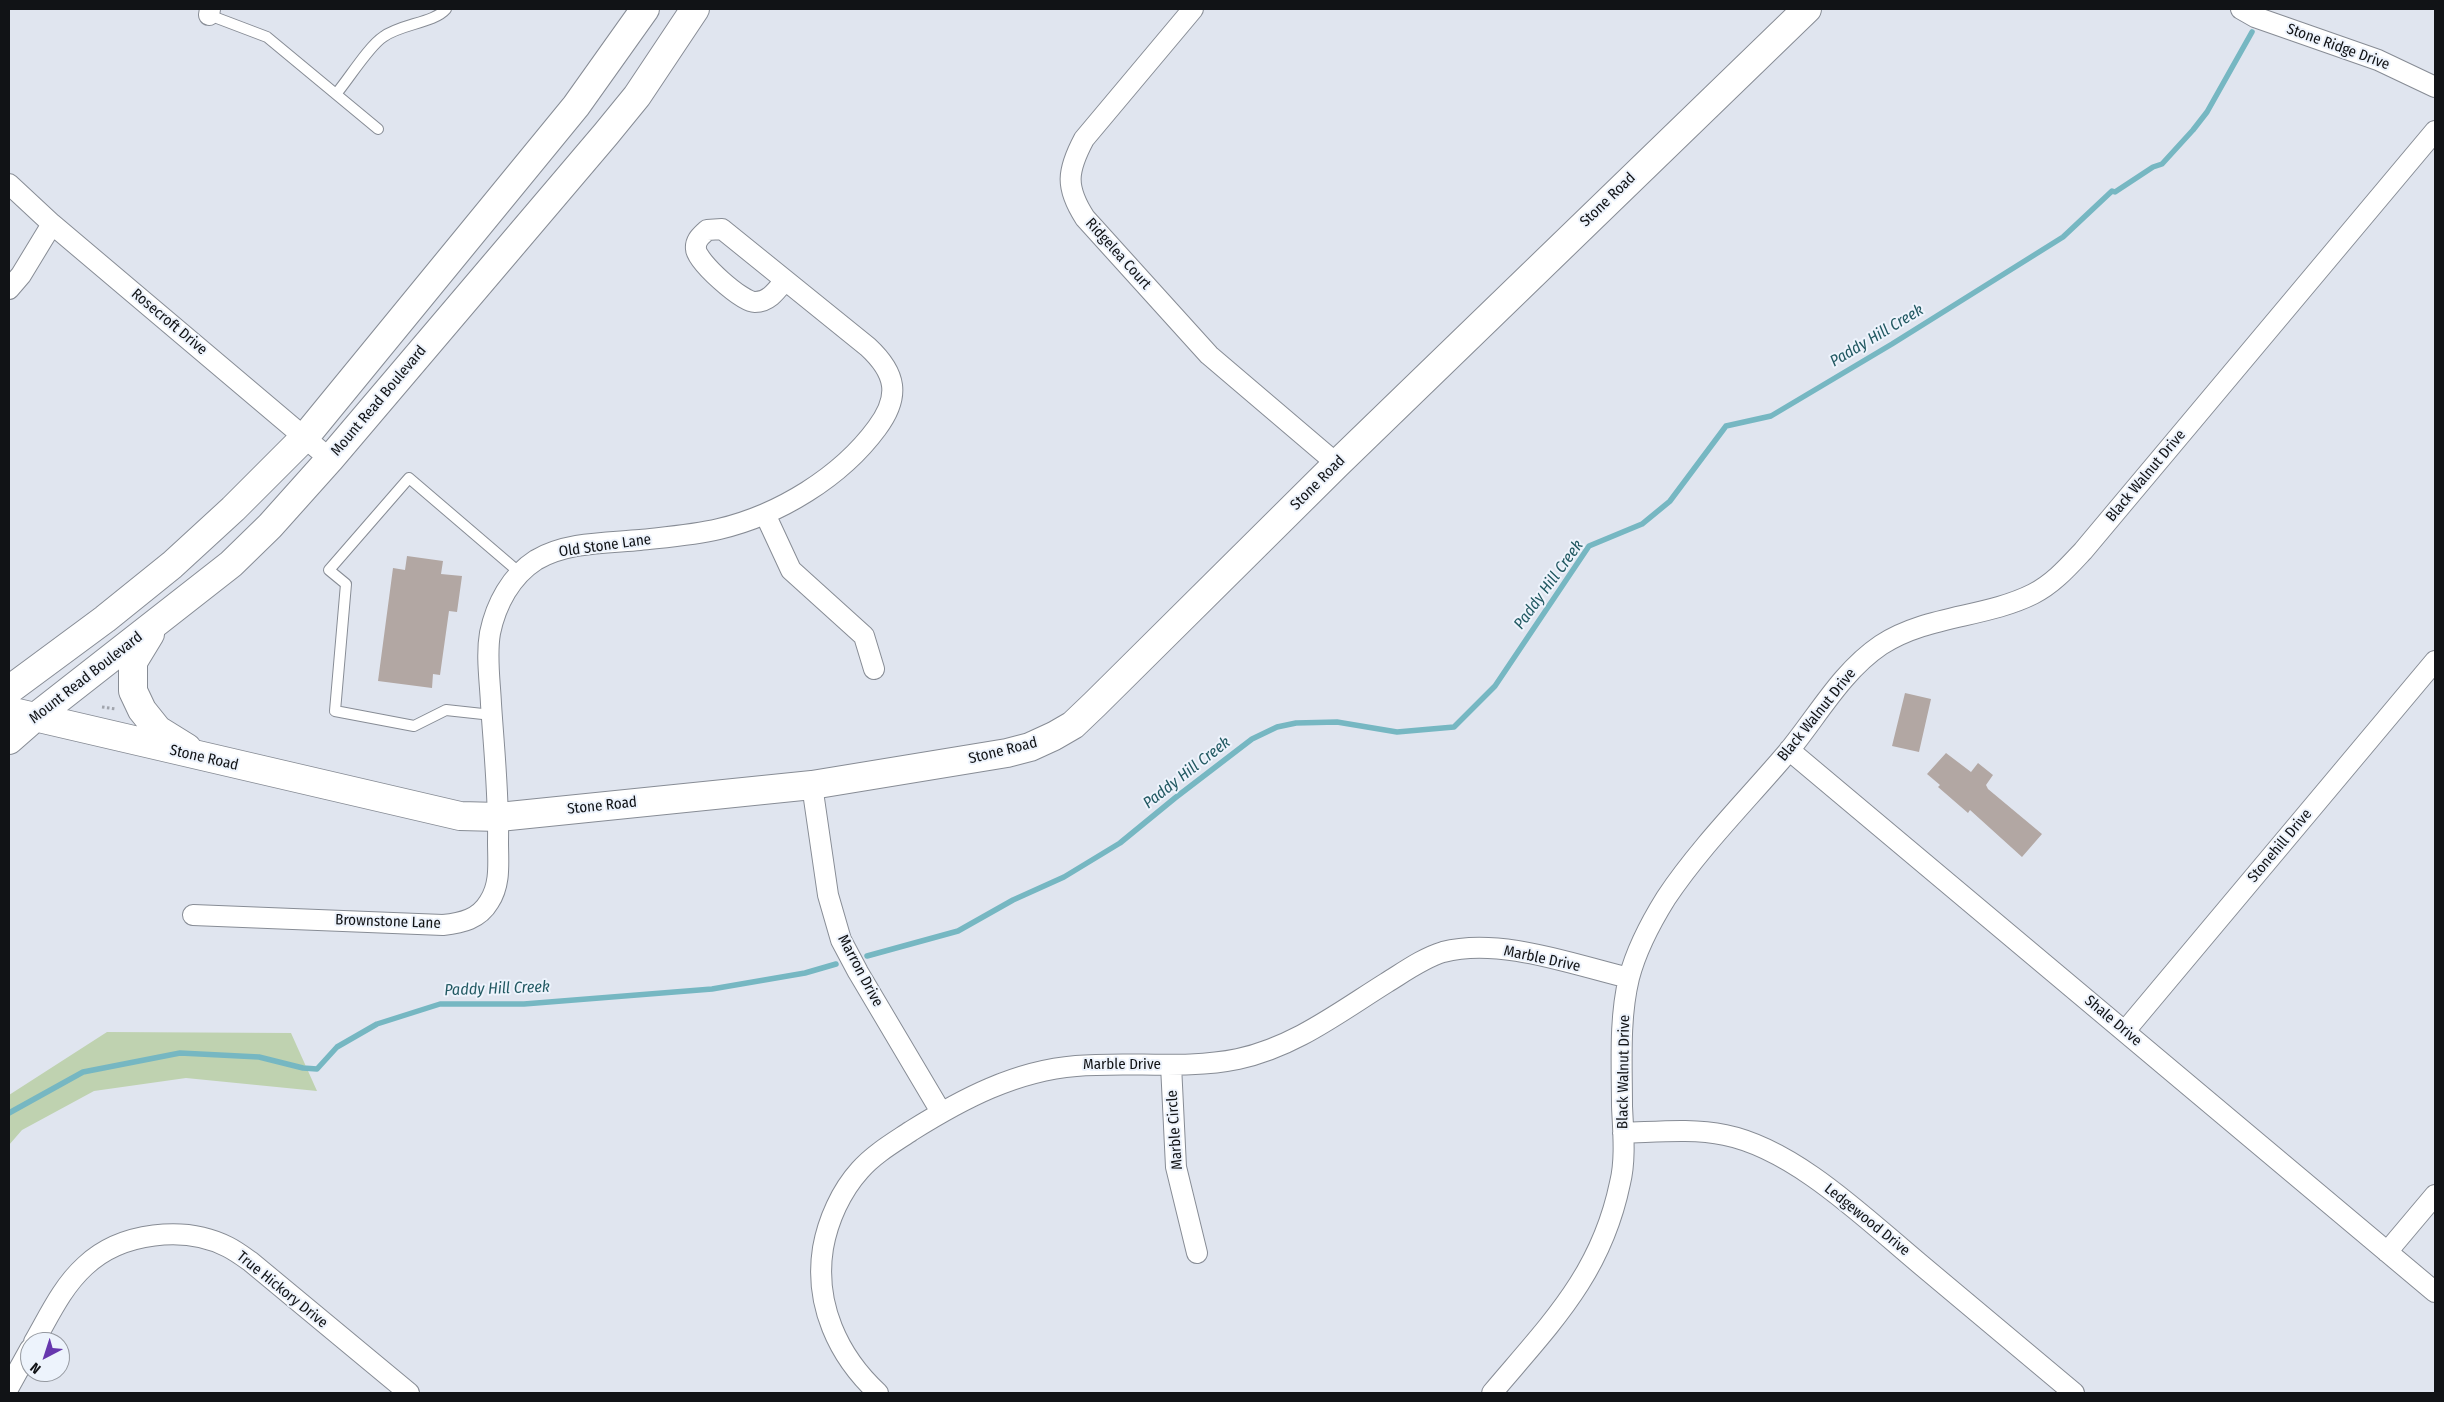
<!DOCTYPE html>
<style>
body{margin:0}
#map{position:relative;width:2444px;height:1402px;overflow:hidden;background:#e0e5ef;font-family:"Fira Sans Condensed",sans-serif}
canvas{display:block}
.frame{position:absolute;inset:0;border:10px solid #111316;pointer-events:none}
.north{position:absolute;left:20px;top:1332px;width:50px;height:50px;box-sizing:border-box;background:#edf3fc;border:1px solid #9599a0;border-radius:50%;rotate:220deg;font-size:14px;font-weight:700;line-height:20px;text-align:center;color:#111316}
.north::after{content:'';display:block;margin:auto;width:18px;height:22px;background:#6737ae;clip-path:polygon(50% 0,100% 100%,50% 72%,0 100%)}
</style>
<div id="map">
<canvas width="2444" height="1402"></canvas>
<div class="frame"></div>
<div class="north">N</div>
</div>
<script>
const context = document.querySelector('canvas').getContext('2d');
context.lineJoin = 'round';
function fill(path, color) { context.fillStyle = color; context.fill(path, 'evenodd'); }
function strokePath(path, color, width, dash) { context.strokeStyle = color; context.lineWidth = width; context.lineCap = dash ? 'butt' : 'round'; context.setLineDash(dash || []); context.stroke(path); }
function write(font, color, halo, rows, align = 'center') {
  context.font = font + ' "Fira Sans Condensed",sans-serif'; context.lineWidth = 4; context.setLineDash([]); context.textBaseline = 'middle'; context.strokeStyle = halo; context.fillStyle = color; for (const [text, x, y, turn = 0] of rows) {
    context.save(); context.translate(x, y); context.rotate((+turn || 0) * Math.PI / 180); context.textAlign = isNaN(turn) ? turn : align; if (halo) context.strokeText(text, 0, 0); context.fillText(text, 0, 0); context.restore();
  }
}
fill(new Path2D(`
 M107,1032L291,1033L317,1091L186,1078L94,1091L22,1130L9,1145V1095Z`), '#bfd2b0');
strokePath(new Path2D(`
 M867,956L958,931L1013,900L1064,877L1120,843L1175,798L1252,739L1277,727L1296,723L1337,722L1397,732L1454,727L1495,686L1589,546L1642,524L1670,501L1726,426L1771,416L1892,344L2063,237L2112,191L2115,192L2153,167L2162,164L2193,130L2207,112L2252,32
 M9,1113L83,1072L180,1053L259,1057L303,1068L317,1069L337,1047L377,1024L440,1004H524L712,989L805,973L836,964`), '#76b7c2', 5.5);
fill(new Path2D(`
 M407,556L443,561L441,574L462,576L457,612L449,611L440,675L433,674L432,688L378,681L393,568L405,570Z
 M1905,693L1931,699L1919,752L1892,746Z
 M1946,753L1971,772L1978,763L1993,775L1986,785L1988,789L2042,834L2022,857L1970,810L1968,813L1938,787L1940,785L1927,774Z`), '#b2a7a3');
const lane = new Path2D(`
 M209,15L267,37L378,129
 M336,94C348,80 369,46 383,37C400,24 434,23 446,9
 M492,715L446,710L414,726L335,711L346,584L329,570L409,478L520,573`);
const street = new Path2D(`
 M1193,9L1084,139C1067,171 1065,187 1085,218L1209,355L1337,464
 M2241,9L2255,17L2378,60L2435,87
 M209,15L210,9
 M9,184L52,224L330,459
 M9,289L21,275L52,224
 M765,514L791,570L864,636L874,669
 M1789,750L2435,1292
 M812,785L828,895L841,940L858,972L941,1112
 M193,915L443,925C462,923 479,919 489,902C501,884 498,862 498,842C499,796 494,750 491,704C490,681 486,656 490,633C496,604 511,576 536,560C566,542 607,543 640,540C667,537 694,535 719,529C779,515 841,477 877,428C901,396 896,373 868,347L722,229L707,230C701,236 695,240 696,249C696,261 743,303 755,302C769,302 777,290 785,280
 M2125,1031L2435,661
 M1171,1065L1176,1167L1197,1253
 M1623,1133C1657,1132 1692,1128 1725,1135C1795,1149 1866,1219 1920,1264C1971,1307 2022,1350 2074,1393
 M2387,1252L2435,1195
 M34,1342C49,1316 62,1287 85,1266C121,1232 185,1225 228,1247C236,1251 244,1257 251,1262L409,1393
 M9,1387L30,1349
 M878,1393C838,1356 814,1304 823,1248C828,1220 841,1191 860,1170C874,1154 893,1143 911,1131C962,1099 1015,1071 1076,1066C1129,1061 1185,1070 1238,1059C1294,1047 1338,1013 1386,983C1404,972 1423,958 1443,952C1500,937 1574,965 1629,978
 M1492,1393C1550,1324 1601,1275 1620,1183C1626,1159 1623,1130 1622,1106C1622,1064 1619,1019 1629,978C1636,951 1651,922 1666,898C1700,847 1747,800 1787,753C1817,717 1841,672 1881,645C1927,615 1985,618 2033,594C2053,584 2068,567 2083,551L2435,131`);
const secondary = new Path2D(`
 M150,634L133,662V691L142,710L158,730L187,748
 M9,690L105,619L172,565L233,509L305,437L576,106L645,9
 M9,711L460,816L499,817L812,785L1007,753L1030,747L1054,736L1073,725L1095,704L1337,464L1807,9
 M9,740L33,719L231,564L270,526L330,459L606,134L637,96L695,9`);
strokePath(lane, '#878c95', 12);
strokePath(street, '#878c95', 22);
strokePath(secondary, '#878c95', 30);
strokePath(new Path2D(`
 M102,707L116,709`), '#a0a4ac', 3, [2.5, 2.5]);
strokePath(lane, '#fff', 10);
strokePath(street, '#fff', 20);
strokePath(secondary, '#fff', 28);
write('15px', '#111316', '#edf3fc', [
 ["Stone Ridge Drive",2338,47,20],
 ["Stone Road",1608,200,-44],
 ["Ridgelea Court",1118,254,48],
 ["Rosecroft Drive",169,322,40],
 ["Mount Read Boulevard",379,401,-50],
 ["Black Walnut Drive",2146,476,-50],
 ["Stone Road",1318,483,-45],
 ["Old Stone Lane",605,546,-8],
 ["Mount Read Boulevard",86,678,-38],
 ["Black Walnut Drive",1817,715,-51],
 ["Stone Road",1003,751,-14],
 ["Stone Road",204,758,13],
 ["Stone Road",602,806,-6],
 ["Stonehill Drive",2280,846,-50],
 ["Brownstone Lane",388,922,2],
 ["Marble Drive",1542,959,12],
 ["Marron Drive",860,971,62],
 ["Shale Drive",2113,1021,40],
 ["Marble Drive",1122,1065],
 ["Black Walnut Drive",1624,1072,-89],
 ["Marble Circle",1175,1130,-94],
 ["Ledgewood Drive",1867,1220,39],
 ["True Hickory Drive",282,1290,39]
]);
write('italic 16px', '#215861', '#edf3fc', [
 ["Paddy Hill Creek",1877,336,-31],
 ["Paddy Hill Creek",1549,585,-54],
 ["Paddy Hill Creek",1187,773,-38],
 ["Paddy Hill Creek",497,989,-2]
]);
</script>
